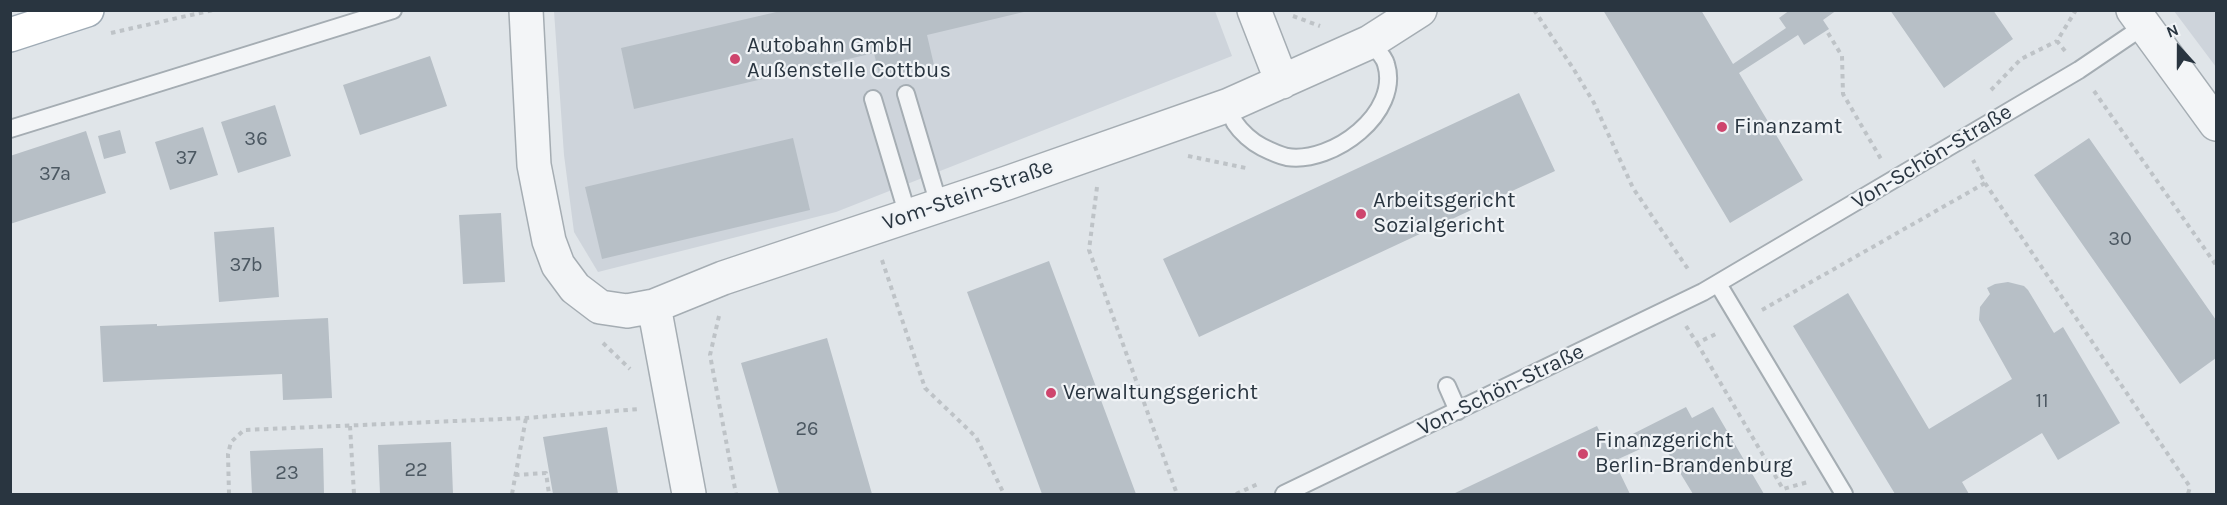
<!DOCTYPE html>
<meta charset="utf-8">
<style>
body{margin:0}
#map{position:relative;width:2227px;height:505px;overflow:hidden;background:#e0e5e9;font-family:Karla,sans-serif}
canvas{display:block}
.frame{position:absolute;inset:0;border:12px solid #293540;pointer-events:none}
.north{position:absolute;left:2149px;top:18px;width:60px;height:60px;-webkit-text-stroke:4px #f0f3f6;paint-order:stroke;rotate:339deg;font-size:16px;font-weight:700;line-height:24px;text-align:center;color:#293540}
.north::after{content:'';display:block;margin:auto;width:21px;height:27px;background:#293540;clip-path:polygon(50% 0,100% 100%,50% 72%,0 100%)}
</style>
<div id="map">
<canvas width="2227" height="505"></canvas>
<div class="frame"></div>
<div class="north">N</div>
</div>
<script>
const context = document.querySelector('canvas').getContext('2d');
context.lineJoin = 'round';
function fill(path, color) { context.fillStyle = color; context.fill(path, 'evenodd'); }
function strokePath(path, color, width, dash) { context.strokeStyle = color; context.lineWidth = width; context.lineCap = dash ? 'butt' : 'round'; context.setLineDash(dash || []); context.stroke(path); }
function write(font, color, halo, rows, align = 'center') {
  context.font = font + ' Karla,sans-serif'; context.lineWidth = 4.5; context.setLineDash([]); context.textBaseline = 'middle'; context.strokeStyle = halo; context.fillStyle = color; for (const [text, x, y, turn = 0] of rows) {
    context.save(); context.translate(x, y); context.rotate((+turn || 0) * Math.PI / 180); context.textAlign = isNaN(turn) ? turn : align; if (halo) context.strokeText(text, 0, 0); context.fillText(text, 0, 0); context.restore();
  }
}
fill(new Path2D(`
 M554,11H1215L1232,56L836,212L598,272L574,232L564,155Z
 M2174,11H2216V67Z`), '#ced4db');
fill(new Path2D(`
 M785,10H1028V11L927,35L934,65L880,78L874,53L634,109L621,48Z
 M1603,10H1701L1733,64L1786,28L1779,18L1790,10H1837L1823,20L1829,29L1804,45L1798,35L1739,73L1803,180L1730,223Z
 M1890,10H1993L2013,39L1944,88Z
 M430,56L447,106L360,135L343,85Z
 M1519,93L1555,171L1199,337L1163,259Z
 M275,105L291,156L238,173L221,122Z
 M203,127L218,175L170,190L155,142Z
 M120,130L126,153L104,159L98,136Z
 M86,131L106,193L10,224V156Z
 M793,138L810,210L602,259L585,187Z
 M2089,138L2216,320V358L2180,384L2034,175Z
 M501,213L505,282L463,284L459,215Z
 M274,227L279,297L219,302L214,232Z
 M1049,261L1136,494H1042L967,292Z
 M2008,282L2024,286L2028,290L2054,333L2063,327L2120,423L2058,460L2042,433L1962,482L1969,494H1895L1793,326L1848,293L1929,429L2012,379L1979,320L1980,307L1990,294L1987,288L1995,284Z
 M328,318L332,398L283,400L282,374L103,382L100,326L157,324V326Z
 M827,338L872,494H779L741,363Z
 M1686,407L1692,418L1713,407L1764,494H1693L1660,440L1614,461L1630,494H1453L1597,426L1607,447Z
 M607,427L618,494H553L543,437Z
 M451,442L453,494H380L378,445Z
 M323,448L324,494H252L250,451Z`), '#b7bfc6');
const service = new Path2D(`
 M906,94L939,205
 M873,99L908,216
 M1229,105C1231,111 1232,118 1235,123C1241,132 1252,142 1262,147C1270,151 1278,155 1287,157C1333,164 1401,113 1386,64C1384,56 1375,48 1370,42
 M10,129L393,10
 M1718,284L1844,494
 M1447,386L1458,411
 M1284,494L1703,292L2079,70L2144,26`);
const minor = new Path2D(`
 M526,10L534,165L549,241L558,265L575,288L600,307L627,311L654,306L723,278L1007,183L1229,105L1370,42L1420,10
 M1254,10L1282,82
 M2133,10L2216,124
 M654,306L689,494`);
const primary = new Path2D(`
 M10,35L87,10`);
strokePath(service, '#a5adb3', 20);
strokePath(minor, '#a5adb3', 36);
strokePath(primary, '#9fabb5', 36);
strokePath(new Path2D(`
 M1534,10L1573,68L1594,103L1633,188L1690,272
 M1293,16L1320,26
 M111,33L213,10
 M1828,33L1842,56L1843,94L1881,159
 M2065,51L2057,41L2076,10
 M1991,90L2021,59L2057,41
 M2094,91L2216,265
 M1188,156L1246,168
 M1985,183L2190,487L2188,494
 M1097,187L1089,250L1177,494
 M882,260L925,388L976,437L1004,494
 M1762,310L1985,183L1973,160
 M719,316L710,355L736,494
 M1686,326L1697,343L1718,333
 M603,343L630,369
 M1697,343L1783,489L1808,482
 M350,426L354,494
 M515,475L546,473L549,494
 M229,494L228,454L231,442L244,430L526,418L639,409
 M512,494L526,418
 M1236,494L1260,483`), '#bec3c7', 4, [4.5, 4.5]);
strokePath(service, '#f3f5f7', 16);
strokePath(minor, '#f3f5f7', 33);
strokePath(primary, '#fff', 33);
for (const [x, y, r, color] of [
 [735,59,6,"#ce456d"],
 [1722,127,6,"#ce456d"],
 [1361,214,6,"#ce456d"],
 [1051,393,6,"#ce456d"],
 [1583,454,6,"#ce456d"]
]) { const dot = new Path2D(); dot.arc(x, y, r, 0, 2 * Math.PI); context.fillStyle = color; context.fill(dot); strokePath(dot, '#f0f3f6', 2); }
write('20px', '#4c5862', null, [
 ["36",256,139],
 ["37",186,158],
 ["37a",55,174],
 ["30",2120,239],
 ["37b",246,265],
 ["11",2042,401],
 ["26",807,429],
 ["22",416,470],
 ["23",287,473]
]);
write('22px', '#293540', '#f0f3f6', [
 ["Autobahn GmbH",747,46],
 ["Außenstelle Cottbus",747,71],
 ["Finanzamt",1734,127],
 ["Arbeitsgericht",1373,201],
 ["Sozialgericht",1373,226],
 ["Verwaltungsgericht",1063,393],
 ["Finanzgericht",1595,441],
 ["Berlin-Brandenburg",1595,466]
], 'left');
write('22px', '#293540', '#f0f3f6', [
 ["Von-Schön-Straße",1932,157,-31],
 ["Vom-Stein-Straße",968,195,-19],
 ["Von-Schön-Straße",1501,390,-26]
]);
</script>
